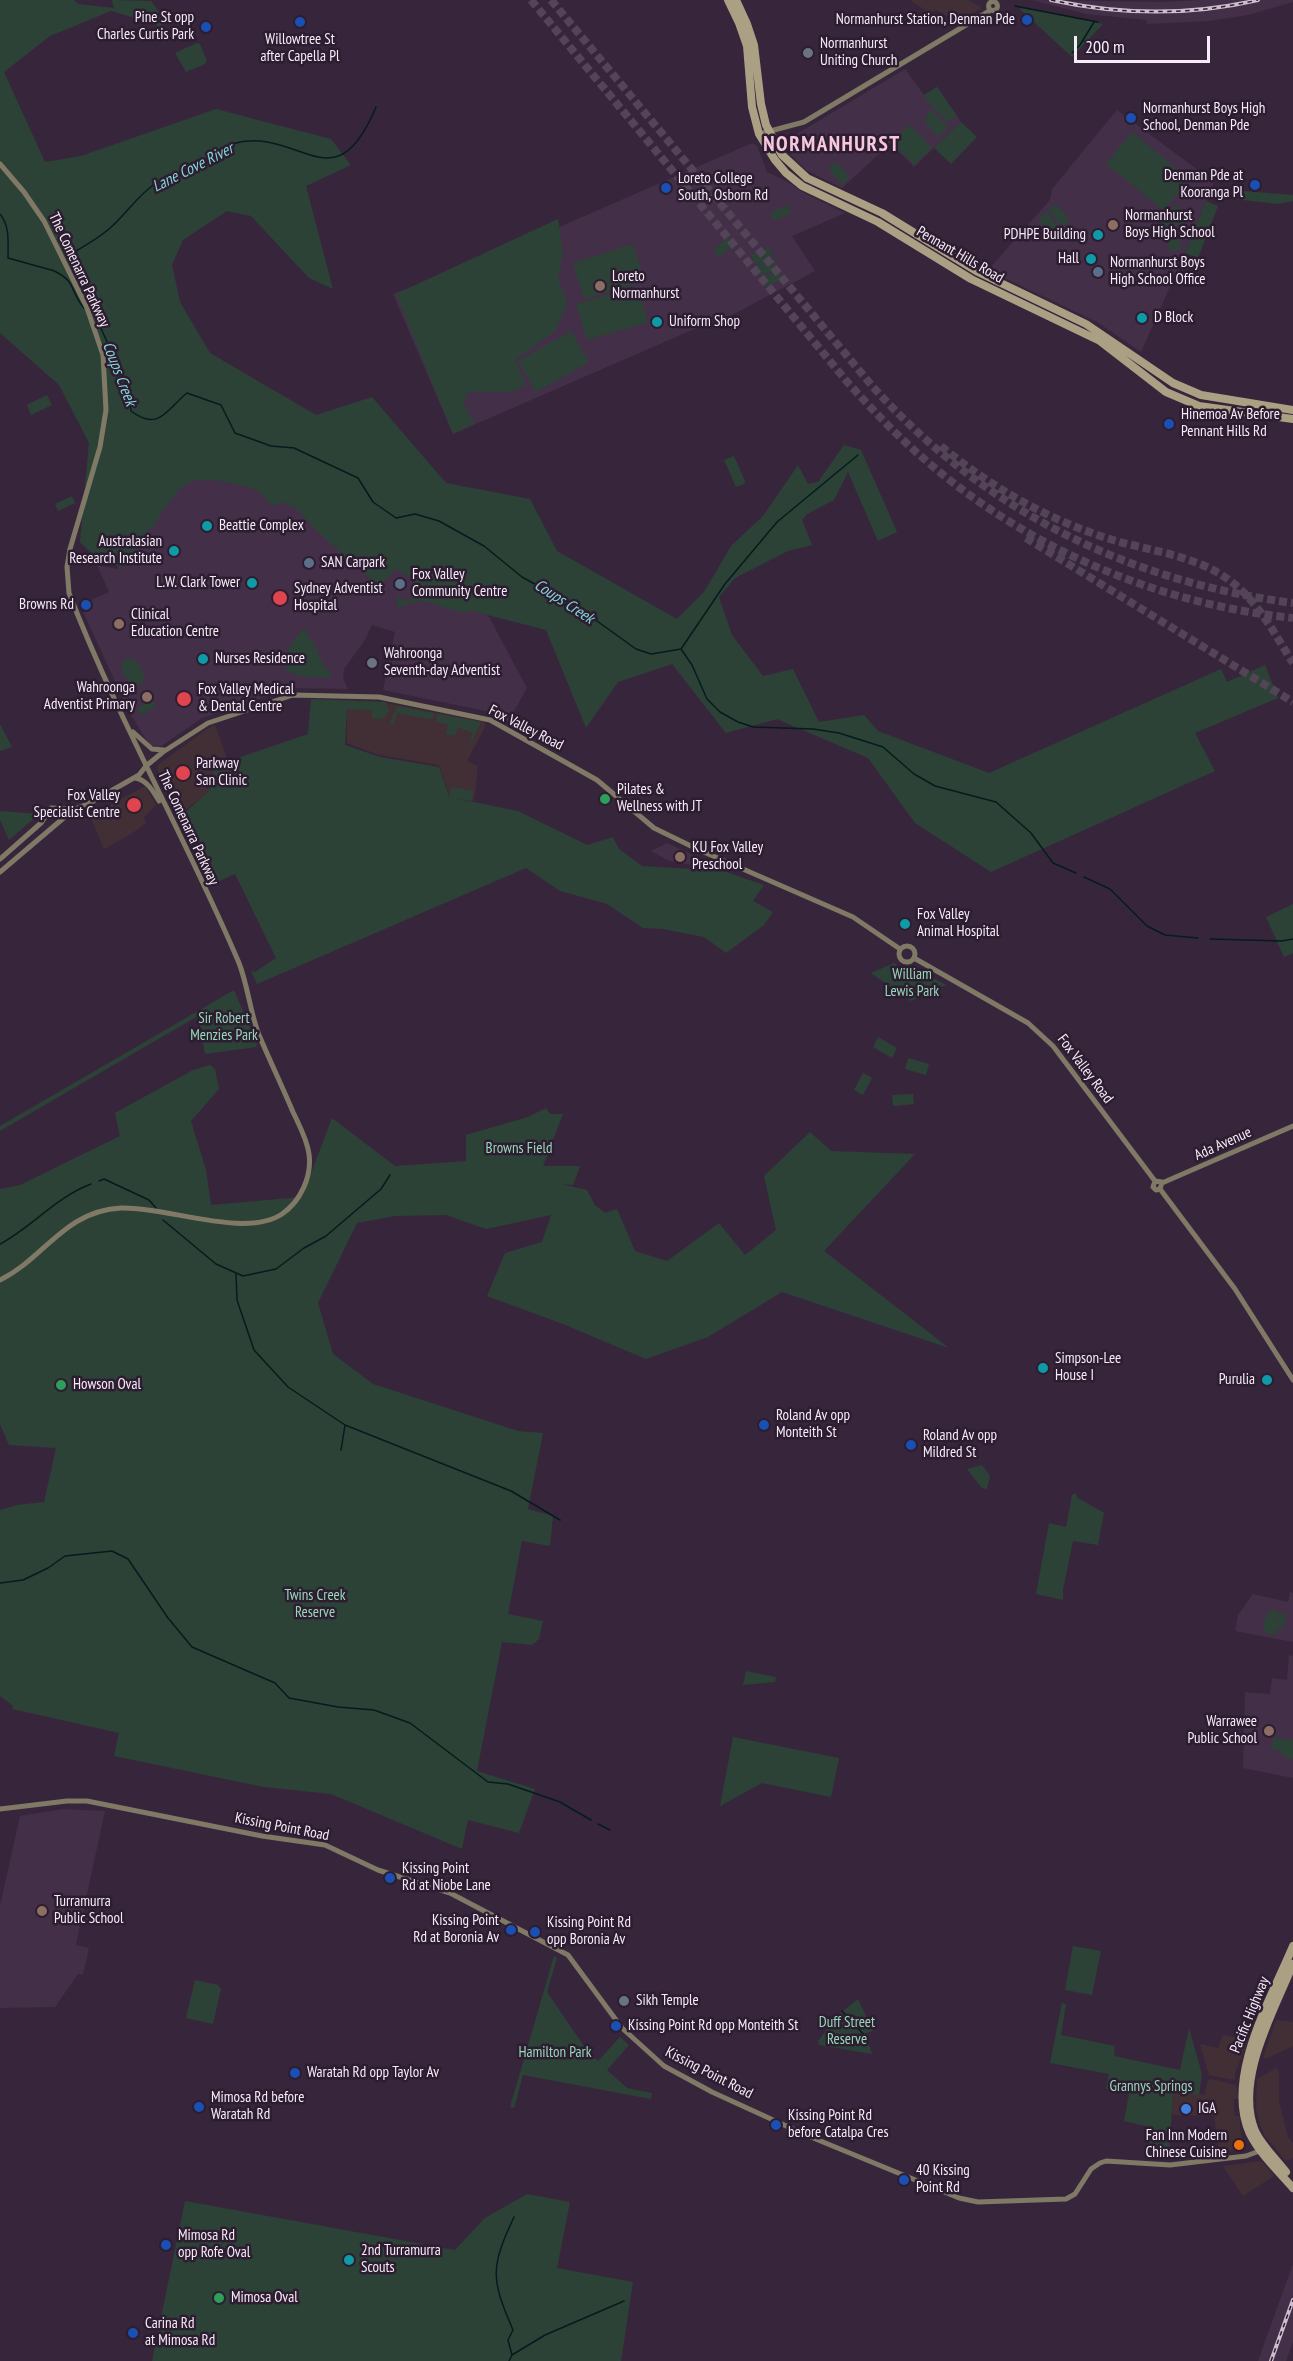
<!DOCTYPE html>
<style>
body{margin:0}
#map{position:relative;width:1293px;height:2361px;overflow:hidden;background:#37263b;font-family:"PT Sans Narrow",sans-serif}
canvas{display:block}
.scale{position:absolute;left:1074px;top:36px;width:136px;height:27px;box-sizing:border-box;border:3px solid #f7ebf9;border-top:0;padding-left:8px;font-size:18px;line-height:21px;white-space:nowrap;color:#f7ebf9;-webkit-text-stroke:4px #2d1d30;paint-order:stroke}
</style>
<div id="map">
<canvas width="1293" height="2361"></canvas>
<div class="scale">200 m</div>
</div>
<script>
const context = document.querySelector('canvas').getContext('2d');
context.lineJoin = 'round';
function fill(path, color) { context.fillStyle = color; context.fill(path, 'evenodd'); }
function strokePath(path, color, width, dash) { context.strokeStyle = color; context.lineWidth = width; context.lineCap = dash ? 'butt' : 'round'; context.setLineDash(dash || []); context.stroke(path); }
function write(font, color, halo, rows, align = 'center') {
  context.font = font + ' "PT Sans Narrow",sans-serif'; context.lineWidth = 5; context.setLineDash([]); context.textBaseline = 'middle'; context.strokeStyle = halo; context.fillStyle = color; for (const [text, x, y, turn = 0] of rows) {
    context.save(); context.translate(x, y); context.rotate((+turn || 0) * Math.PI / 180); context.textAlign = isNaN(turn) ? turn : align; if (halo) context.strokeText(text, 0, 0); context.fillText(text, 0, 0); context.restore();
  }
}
fill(new Path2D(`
 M910,0H968L982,8L959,22L936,10L930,13Z
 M347,700L381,702L484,722L486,725L467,761L478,766L474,801L450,797L439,765L379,755L347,743Z
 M215,725L228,761L214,766L209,791L178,816L157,769L158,765L207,729Z
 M145,786L156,805L144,817L146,823L131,834L104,849L90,816Z
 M1276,2020L1293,2022V2046L1265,2059L1263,2057Z
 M1223,2035L1248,2040L1235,2073V2080L1209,2075L1200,2044L1218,2048Z
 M1276,2068L1279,2071V2101L1288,2137L1293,2143V2158L1286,2161L1265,2136L1260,2125L1256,2108L1257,2079Z
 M1211,2079L1236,2085L1238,2099H1234V2110L1235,2116H1239L1241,2135L1246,2146L1244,2149L1219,2152L1214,2116L1172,2115L1173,2092L1205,2095L1207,2082Z
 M1262,2161L1274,2176L1243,2196L1223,2166Z`), '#422f36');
fill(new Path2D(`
 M1032,0L1162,2L1201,0H1293V2L1248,15L1209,21L1147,24L1146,20L1086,14Z
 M905,69L924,95L937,87L961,122L914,167L891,143L842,188L806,170L790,154L796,147L790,138Z
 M1117,110L1214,182L1187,248L1141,352L1097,322L988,270L1050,200L1052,189Z
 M752,143L757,146L767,172L786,181L804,193L845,213L792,236L815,271L719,322L692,330L453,434L393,294L557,228Z
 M225,462L394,561L455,589L489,617L527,688L510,718L511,723L491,712L383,690L395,632L372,625L365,640L344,669L343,678L348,689L292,688L202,718L163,745L157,747L149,744L129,712L80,605L109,592L97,565L117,569L147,502Z
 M667,843L704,860L705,867L669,861L651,851Z
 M1290,1592L1293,1593V1642L1235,1631L1238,1615L1253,1594L1288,1602Z
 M1289,1655L1293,1656V1778L1243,1768L1245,1692L1270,1694L1272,1678L1287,1680Z
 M63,1809L105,1811L82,1917L111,1923L110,1925L81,1920L76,1945L89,1948L83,1975L78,1974L55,2007L0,2008V1906L20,1816Z
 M1293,2264V2342L1286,2361H1258Z`), '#442f48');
fill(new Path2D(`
 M0,0H74L78,4L114,8L112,0L151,1C163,16 166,26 165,45L156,24L111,11L50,36L4,72L45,162L81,156L216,109L331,139L351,165L306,186L333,289L309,278L251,216L227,211L183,240L172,265L180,302L210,353L316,415L372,397L446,483L530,499L557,551L677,619L704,592L731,546L763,516L798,465L808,484L818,482L844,445L861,450L897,532L878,541L848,472L834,500L807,514L802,520L812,545L788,551L735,578L719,597L732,635L763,676L793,669L819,722L864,715L878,731L989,773L1221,669L1227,682L1265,665L1278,698L1195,733L1215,771L991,872L915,823L868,758L777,719L726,733L672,664L618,682L586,728L546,630L468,610L467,613C453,611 431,602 420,601C411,601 406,608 397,607L398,595L406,602L420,589L407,574L405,575L396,568L379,587L316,530L297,509L282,502L272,506C268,501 264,496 259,492C246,484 204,476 190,482C176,487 160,516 152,529L149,528L124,568L117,566L108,559L102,564L80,542L89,443L59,385L0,333Z
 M1021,8L1103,24L1072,57L1020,9Z
 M197,43L200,44L207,61L205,64L186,72L175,53Z
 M937,87L957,116L947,122C940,113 928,104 924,95Z
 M930,109L948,127L938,137L924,122Z
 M961,122L977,137L951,164L934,148Z
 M910,125L932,148L914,165L891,142Z
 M1132,132L1189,179L1164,210L1179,205L1184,223L1174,227L1182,248L1171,252L1159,219L1169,215L1159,218L1157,213L1163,210L1106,164Z
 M836,162L850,177L842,185L828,169Z
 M1244,191L1293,195V201L1278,204L1243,200Z
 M1206,201L1218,206L1198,258L1185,253Z
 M1056,204L1070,220L1062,227L1048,210Z
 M787,205L791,213L773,221L770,213Z
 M1046,212L1059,228L1051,235L1038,219Z
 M558,219L563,252L558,277L567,304L555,331L515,360L526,385L511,392H469L463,403L475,423L453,434L396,294Z
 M729,237L735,244L719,257L713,250Z
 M633,244L645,281L584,299L573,263Z
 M769,247L773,257L755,265L751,255Z
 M773,258L778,268L760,276L756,266Z
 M779,269L783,279L765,287L761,278Z
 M637,286L648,322L587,340L576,304Z
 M571,331L589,362L536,392L518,361Z
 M47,395L52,405L31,415L27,405Z
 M734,456L745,481L744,484L736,487L724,460Z
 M72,496L75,503L58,511L55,504Z
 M304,628L308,631L306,635C320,642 317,664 331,672L329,678L297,676L286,669C283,654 294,638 304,628Z
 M129,658L136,661L144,675L143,682L139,685H131L121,670L123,661Z
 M151,699L156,706L142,715L137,709Z
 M311,699L386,702L389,711L383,719L372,718V710L347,709L345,745L380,757L439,767L449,796L452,787L473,791L472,801L454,798L518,811L587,845L613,837L619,849L642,866L709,870L715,868L764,885L753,901L773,912L764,925L726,953L704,937L663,929L643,928L607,904L560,891L526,868L257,984L251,971L255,972L276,958L235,874L210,885L182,815L209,791L214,766L308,734Z
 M397,706L434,713L433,718L429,719L397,713L393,726L390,723Z
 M437,714L481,722L467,752L473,733L458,727L455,736L446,734L448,724L437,722Z
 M0,724L12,747L0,751Z
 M0,811L39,814L9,840L0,820Z
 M1293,904V953L1284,957L1266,917Z
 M894,963L901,967L908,964L946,985L911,1001L871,973Z
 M234,990L257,1044L256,1047L205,1054L198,1016L0,1131V1126Z
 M878,1037L897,1048L892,1058L873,1047Z
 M908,1058L929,1064L926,1075L905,1069Z
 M210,1065L215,1069L219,1089L191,1121L206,1170L211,1205L302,1197L332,1118L395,1166L466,1161V1135L528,1117L546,1108L550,1114H563L543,1166H580L573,1185L561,1184L587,1190L595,1205L605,1213L617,1209L635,1251L667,1261L719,1223L745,1255L776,1230L764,1176L810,1132L831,1151L915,1154L824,1251L949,1348L782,1292L708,1337L646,1359L563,1324L487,1296L505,1253L542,1242L551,1215L486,1229L446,1215L395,1216L357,1223L318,1303L333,1354L373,1384L518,1431L543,1433L528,1509L553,1516L550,1546L522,1541L508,1614L543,1621L539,1639L532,1645L502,1642L477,1771L535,1789L519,1833L468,1820L462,1849L331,1794L264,1787L114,1756L119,1733L12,1709L13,1706L0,1696V1510L17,1505L44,1502L56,1448L9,1445L0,1424V1189L20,1185L120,1136L115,1113L193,1070Z
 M863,1073L872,1078L863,1095L854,1090Z
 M913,1094L914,1104L893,1106L892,1095Z
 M982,1465L990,1476L987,1489L982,1488L967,1469Z
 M1075,1493L1078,1498L1104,1513L1098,1545L1073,1541L1063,1589V1600L1036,1594L1049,1523L1066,1527L1072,1495Z
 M1273,1609L1280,1613L1278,1625L1281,1614L1286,1612L1283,1629H1277L1275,1634L1270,1635L1265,1632C1262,1624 1265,1613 1273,1609Z
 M746,1671L776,1677L775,1682L743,1685Z
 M733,1737L839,1758L831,1797L762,1783L720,1806Z
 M1274,1737L1293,1740V1759L1284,1757L1282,1752L1271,1749Z
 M1073,1946L1101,1951L1092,1995L1065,1990Z
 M554,1956L557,1958L547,1992L590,2055L598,2061L620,2037L629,2045L607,2070L627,2088L652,2093L651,2099L523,2075L514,2108L510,2107Z
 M195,1980L218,1985L221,1989L213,2024L186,2018Z
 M858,1999L873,2031L865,2033L872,2054L819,2045L818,2041L838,2015Z
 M1062,2003L1066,2004L1061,2035L1115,2046L1114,2056L1180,2070L1189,2028L1202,2074L1199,2095L1173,2092L1169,2157L1149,2156L1150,2127L1124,2121L1129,2094L1106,2089L1109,2074L1050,2063Z
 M527,2194L570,2202L557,2268L633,2282L621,2361H152L185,2201L455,2250L485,2218Z`), '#2c4237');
strokePath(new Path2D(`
 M1015,6L1098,22
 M1072,53L1080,45L1094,22
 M0,214C10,226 8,243 8,258L51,270
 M70,259L77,254L76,251C88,244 100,237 110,228C126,214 138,195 156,183C169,175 184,173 197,165C208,159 220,148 232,144C299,124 334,208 376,107
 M52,270C77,281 69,290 84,308
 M99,324L127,386L131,411C159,432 166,410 187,393L221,405L235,433L271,446L294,448L358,478L373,502L396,518L415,514L439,521L484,546L522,577L544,589L565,606L597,621L636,649L651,654L681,649L692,665L707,699L720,712L738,722L753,727L813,729L839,733L883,747L914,774L935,786L996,802L1031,833L1053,863L1076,873
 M681,649L725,584L777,522L858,455
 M1084,877L1110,889L1147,926L1165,935L1198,938
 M1210,939L1281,941L1293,939
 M99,1181L104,1179L149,1200L156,1208
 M163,1220L216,1264L243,1276L276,1269L304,1248L326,1236L381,1189L390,1175
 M0,1244C32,1227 56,1197 91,1184
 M236,1274L237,1300L254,1350L288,1387L345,1425L511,1491L560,1520
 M341,1450L345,1425
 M0,1583L23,1580L48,1568L65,1556L112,1551L128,1559L168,1618L192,1647L275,1683L289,1698L338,1707L374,1710L410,1723L488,1782L508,1784L560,1802L591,1820
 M598,1824L610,1830
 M842,2011L866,2037
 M512,2355L545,2335L624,2301
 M509,2361L512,2355L508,2340L513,2330C491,2279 490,2268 514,2217`), '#041c1d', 1.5);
strokePath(new Path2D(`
 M531,0L849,384C873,410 896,435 923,458C1026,548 1157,604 1293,618
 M551,0L873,387C985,511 1127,581 1293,603
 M941,446C992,488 1050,521 1113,540C1151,551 1197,556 1229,580C1258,601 1274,633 1293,663
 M1026,538L1293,702`), '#544458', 8, [8, 4]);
strokePath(new Path2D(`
 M988.5 6a4.5 4.5 0 1 1 9 0a4.5 4.5 0 1 1-9 0Z
 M759,134L804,122L991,10
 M0,164L24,192L44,221L87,308L103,355L106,410L100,447L70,549L67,567L69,593C118,720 186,838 239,963C248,986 250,1012 259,1035C270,1061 282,1086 293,1112C299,1125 307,1139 309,1154C312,1176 301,1201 282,1214C245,1239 165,1206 121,1208C64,1211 45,1258 0,1280
 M133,732L152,749L164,750
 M135,778C147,780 153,791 159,801
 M0,859L41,823L51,808L75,809L88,804L139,775L146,766L163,752L208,723L293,695L379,697L490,720L597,780L654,828L697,849L853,917L900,949
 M0,872L73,810
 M899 954a8 8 0 1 1 16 0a8 8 0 1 1-16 0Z
 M914,958L1028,1023L1053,1046L1155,1181L1162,1182L1160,1189L1156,1190L1153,1187L1155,1181
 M1162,1183L1293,1126
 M1160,1189L1235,1289L1293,1380
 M0,1809L67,1801H87L262,1836L325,1845L378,1870L450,1893L568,1955L622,2028L664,2066L712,2092L806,2135L959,2198L978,2202L1066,2199L1075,2194L1091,2169L1100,2163L1106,2161L1170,2165L1246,2156L1262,2150`), '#807966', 5);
strokePath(new Path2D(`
 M728,0L739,23L747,46L752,107L759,134L775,160L786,173L802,186L878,222L971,279L1100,341L1166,392L1199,406L1293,419
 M736,0L747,24L754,45L761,104L766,125L782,155L807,178L882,213L978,272L1086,324L1173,383L1201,395L1293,410
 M1293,1946C1271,1999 1224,2078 1250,2134C1260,2154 1279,2172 1293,2188
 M1286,2172C1276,2159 1262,2146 1255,2131C1234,2080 1274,2011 1293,1964`), '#aba083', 8);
const rail = new Path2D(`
 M1051,0C1120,15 1189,16 1258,0
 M1271,2361L1293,2300`);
strokePath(rail, '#ccbece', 4);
strokePath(rail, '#2d1d30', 1.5, [4.5]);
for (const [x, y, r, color] of [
 [1027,20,6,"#1a4fb4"],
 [300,22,6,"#1a4fb4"],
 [206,27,6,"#1a4fb4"],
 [808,53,6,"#6b7280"],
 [1131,118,6,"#1a4fb4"],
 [1255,185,6,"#1a4fb4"],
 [666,188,6,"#1a4fb4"],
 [1113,225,6,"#8d6e63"],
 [1098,235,6,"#0f9aa8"],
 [1091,259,6,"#0f9aa8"],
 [1098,272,6,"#5c6f8a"],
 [600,286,6,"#8d6e63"],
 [1142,318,6,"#0f9aa8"],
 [657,322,6,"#0f9aa8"],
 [1169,424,6,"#1a4fb4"],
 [207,526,6,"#0f9aa8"],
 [174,551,6,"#0f9aa8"],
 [309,563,6,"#5c6f8a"],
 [252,583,6,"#0f9aa8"],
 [400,584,6,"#5c6f8a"],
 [280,598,8,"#e0444e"],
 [86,605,6,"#1a4fb4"],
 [119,624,6,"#8d6e63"],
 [203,659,6,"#0f9aa8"],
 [372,663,6,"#6b7280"],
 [147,697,6,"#8d6e63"],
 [184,699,8,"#e0444e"],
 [183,773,8,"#e0444e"],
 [605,799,6,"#2e9e5b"],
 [134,805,8,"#e0444e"],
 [680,857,6,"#8d6e63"],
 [905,924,6,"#0f9aa8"],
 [1043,1368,6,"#0f9aa8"],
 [1267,1380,6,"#0f9aa8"],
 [61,1385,6,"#2e9e5b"],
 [764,1425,6,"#1a4fb4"],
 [911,1445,6,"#1a4fb4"],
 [1269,1731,6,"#8d6e63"],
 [390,1878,6,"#1a4fb4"],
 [42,1911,6,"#8d6e63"],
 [511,1930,6,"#1a4fb4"],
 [535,1932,6,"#1a4fb4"],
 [624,2001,6,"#6b7280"],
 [616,2026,6,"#1a4fb4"],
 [295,2073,6,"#1a4fb4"],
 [199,2107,6,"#1a4fb4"],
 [1186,2109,6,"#3f7fe0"],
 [776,2125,6,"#1a4fb4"],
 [1239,2145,6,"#e8710a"],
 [904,2180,6,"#1a4fb4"],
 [166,2245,6,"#1a4fb4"],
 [349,2260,6,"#0f9aa8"],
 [219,2298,6,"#2e9e5b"],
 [133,2333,6,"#1a4fb4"]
]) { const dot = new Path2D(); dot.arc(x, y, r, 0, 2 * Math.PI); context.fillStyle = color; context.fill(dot); strokePath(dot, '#2d1d30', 2); }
write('15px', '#f7ebf9', '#2d1d30', [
 ["Pine St opp",194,18,"right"],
 ["Charles Curtis Park",194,35,"right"],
 ["Normanhurst Station, Denman Pde",1015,20,"right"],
 ["Willowtree St",300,40,"center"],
 ["after Capella Pl",300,57,"center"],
 ["Normanhurst",820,44],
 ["Uniting Church",820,61],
 ["Normanhurst Boys High",1143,109],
 ["School, Denman Pde",1143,126],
 ["Denman Pde at",1243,176,"right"],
 ["Kooranga Pl",1243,193,"right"],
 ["Loreto College",678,179],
 ["South, Osborn Rd",678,196],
 ["Normanhurst",1125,216],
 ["Boys High School",1125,233],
 ["PDHPE Building",1086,235,"right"],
 ["Hall",1079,259,"right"],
 ["Normanhurst Boys",1110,263],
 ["High School Office",1110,280],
 ["Loreto",612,277],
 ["Normanhurst",612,294],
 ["D Block",1154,318],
 ["Uniform Shop",669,322],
 ["Hinemoa Av Before",1181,415],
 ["Pennant Hills Rd",1181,432],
 ["Beattie Complex",219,526],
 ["Australasian",162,542,"right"],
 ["Research Institute",162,559,"right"],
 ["SAN Carpark",321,563],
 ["Fox Valley",412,575],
 ["Community Centre",412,592],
 ["L.W. Clark Tower",240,583,"right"],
 ["Sydney Adventist",294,589],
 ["Hospital",294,606],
 ["Browns Rd",74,605,"right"],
 ["Clinical",131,615],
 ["Education Centre",131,632],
 ["Wahroonga",384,654],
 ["Seventh-day Adventist",384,671],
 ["Nurses Residence",215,659],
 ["Wahroonga",135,688,"right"],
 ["Adventist Primary",135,705,"right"],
 ["Fox Valley Medical",198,690],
 ["& Dental Centre",198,707],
 ["Parkway",196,764],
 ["San Clinic",196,781],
 ["Pilates &",617,790],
 ["Wellness with JT",617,807],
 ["Fox Valley",120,796,"right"],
 ["Specialist Centre",120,813,"right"],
 ["KU Fox Valley",692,848],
 ["Preschool",692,865],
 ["Fox Valley",917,915],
 ["Animal Hospital",917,932],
 ["Simpson-Lee",1055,1359],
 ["House I",1055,1376],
 ["Purulia",1255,1380,"right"],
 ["Howson Oval",73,1385],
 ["Roland Av opp",776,1416],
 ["Monteith St",776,1433],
 ["Roland Av opp",923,1436],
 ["Mildred St",923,1453],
 ["Warrawee",1257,1722,"right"],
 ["Public School",1257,1739,"right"],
 ["Kissing Point",402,1869],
 ["Rd at Niobe Lane",402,1886],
 ["Turramurra",54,1902],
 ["Public School",54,1919],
 ["Kissing Point",499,1921,"right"],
 ["Rd at Boronia Av",499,1938,"right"],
 ["Kissing Point Rd",547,1923],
 ["opp Boronia Av",547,1940],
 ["Sikh Temple",636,2001],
 ["Kissing Point Rd opp Monteith St",628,2026],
 ["Waratah Rd opp Taylor Av",307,2073],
 ["Mimosa Rd before",211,2098],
 ["Waratah Rd",211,2115],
 ["IGA",1198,2109],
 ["Kissing Point Rd",788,2116],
 ["before Catalpa Cres",788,2133],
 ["Fan Inn Modern",1227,2136,"right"],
 ["Chinese Cuisine",1227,2153,"right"],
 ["40 Kissing",916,2171],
 ["Point Rd",916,2188],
 ["Mimosa Rd",178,2236],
 ["opp Rofe Oval",178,2253],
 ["2nd Turramurra",361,2251],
 ["Scouts",361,2268],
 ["Mimosa Oval",231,2298],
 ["Carina Rd",145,2324],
 ["at Mimosa Rd",145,2341]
], 'left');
write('15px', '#f7ebf9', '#2d1d30', [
 ["Pennant Hills Road",960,255,30],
 ["The Comenarra Parkway",79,270,65],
 ["Fox Valley Road",526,728,27],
 ["The Comenarra Parkway",188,828,65],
 ["Fox Valley Road",1085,1069,53],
 ["Ada Avenue",1223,1144,-24],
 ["Kissing Point Road",282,1827,11],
 ["Pacific Highway",1250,2015,-68],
 ["Kissing Point Road",709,2073,27]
]);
write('15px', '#97d9b9', '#2d1d30', [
 ["William",912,975],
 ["Lewis Park",912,992],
 ["Sir Robert",224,1019],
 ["Menzies Park",224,1036],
 ["Browns Field",519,1149],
 ["Twins Creek",315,1596],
 ["Reserve",315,1613],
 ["Duff Street",847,2023],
 ["Reserve",847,2040],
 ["Hamilton Park",555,2053],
 ["Grannys Springs",1151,2087]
]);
write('italic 16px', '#83d5d6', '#2d1d30', [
 ["Lane Cove River",193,168,-27],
 ["Coups Creek",119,374,69],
 ["Coups Creek",564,602,33]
]);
context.letterSpacing = '1.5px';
write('bold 21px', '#f7c7dd', '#2d1d30', [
 ["NORMANHURST",832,145]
]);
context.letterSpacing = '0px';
</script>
